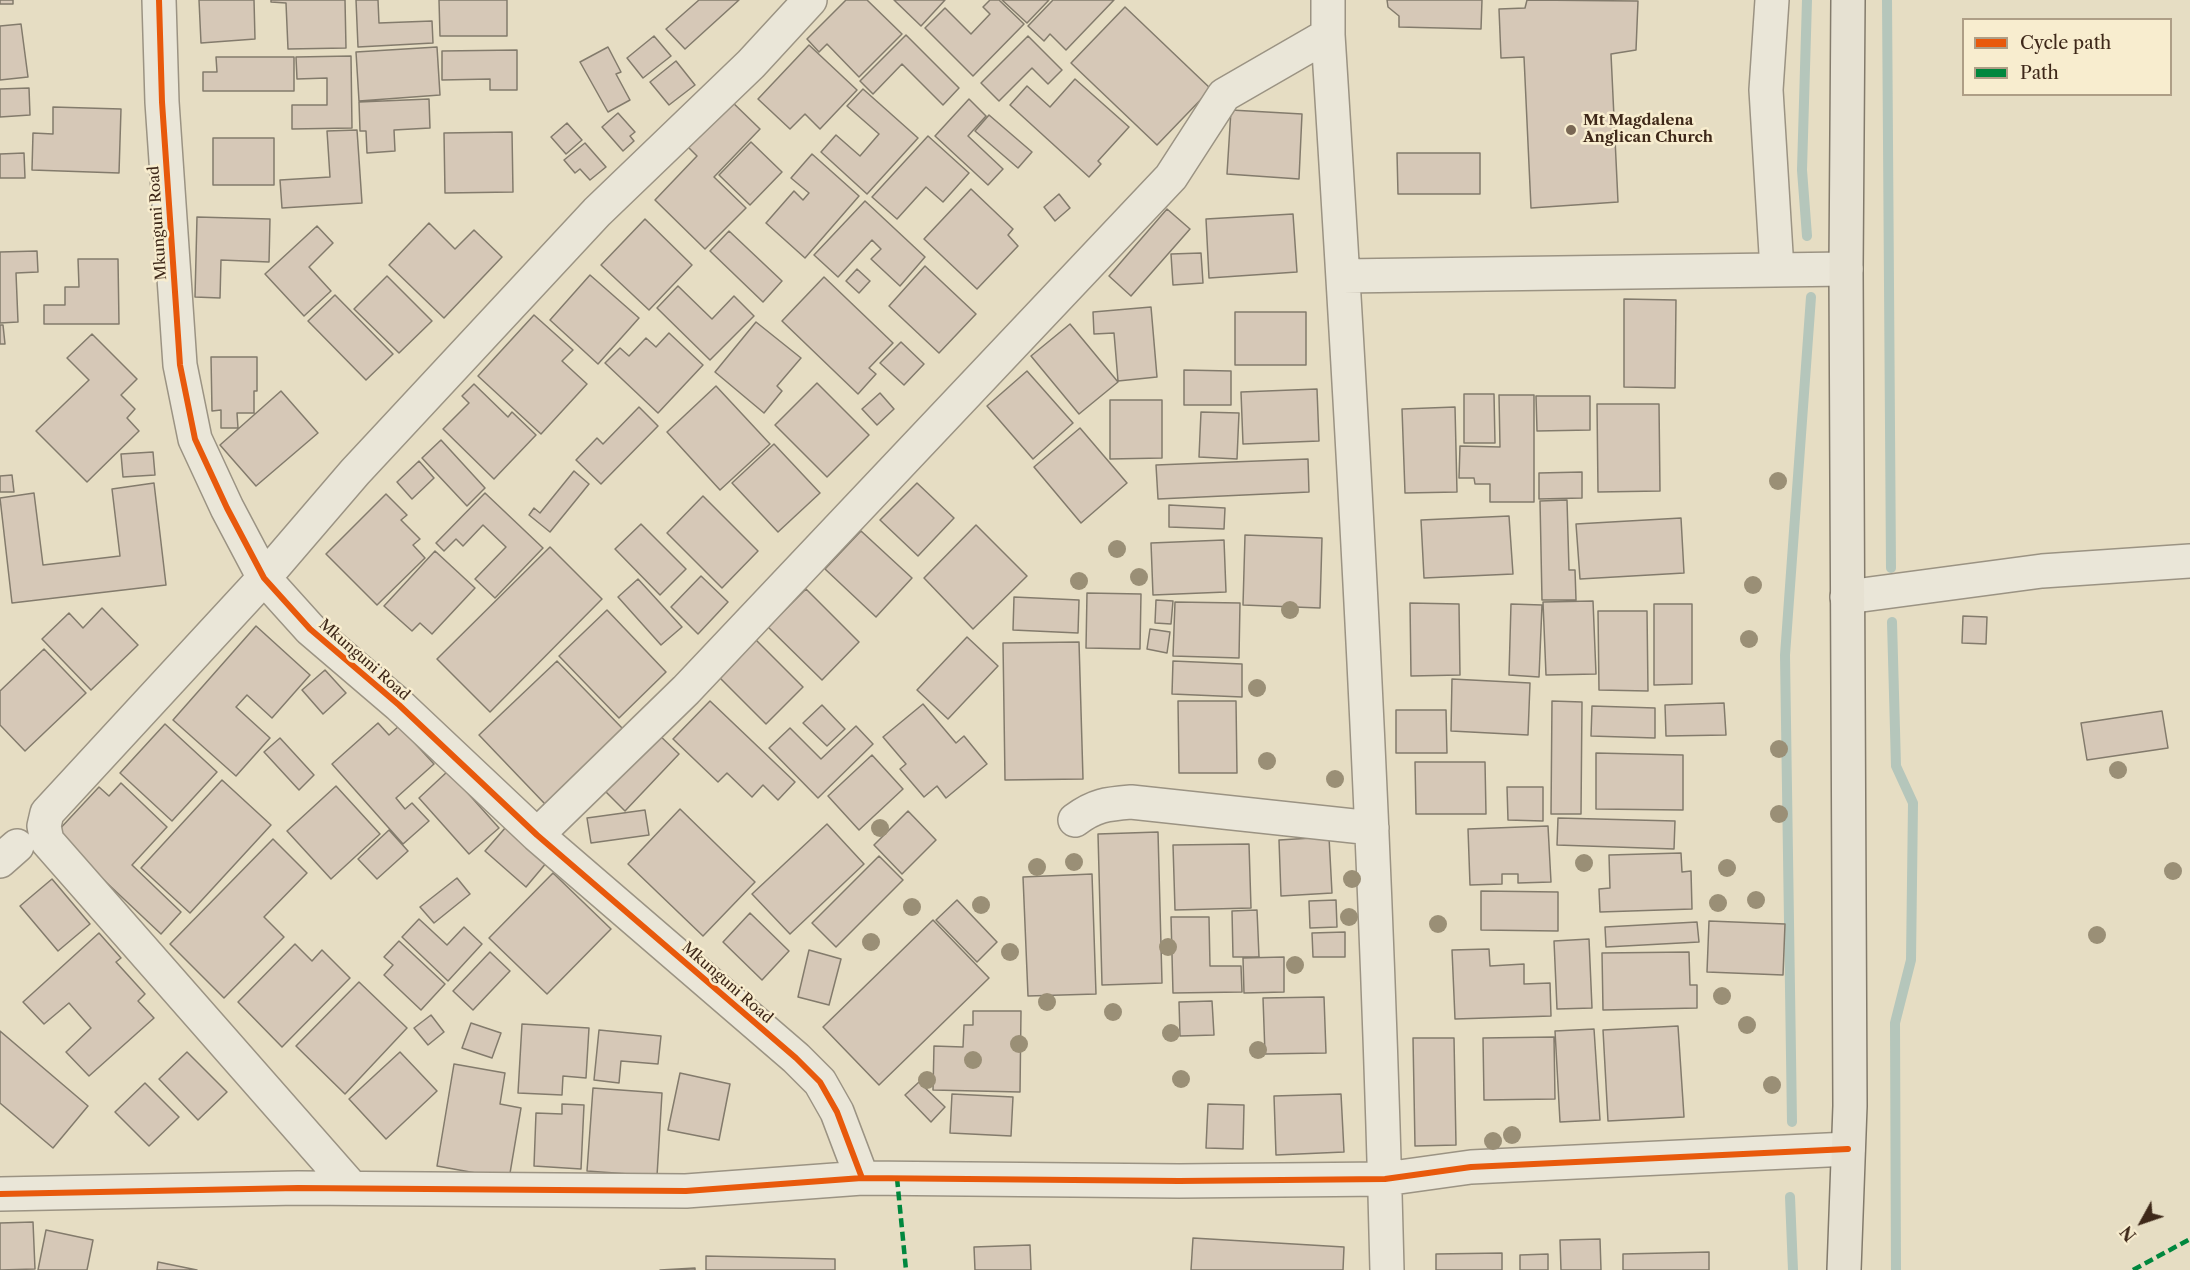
<!DOCTYPE html>
<style>
body{margin:0}
#map{position:relative;width:2190px;height:1270px;overflow:hidden;background:#e6ddc3;font-family:"Libre Caslon Text",serif}
canvas{display:block}
.legend{position:absolute;left:1962px;top:18px;width:210px;height:78px;box-sizing:border-box;background:#f8edcf;border:2px solid #ae9e86;margin:0;padding:8px 10px;list-style:none;font-size:18px;color:#3e2819}
.legend li{display:flex;align-items:center;gap:12px;height:30px}
.legend b{width:30px;border:2px solid #ae9e86}
.north{position:absolute;left:2112px;top:1192px;width:60px;height:60px;-webkit-text-stroke:4px #f8edcf;paint-order:stroke;rotate:230deg;font-size:16px;font-weight:700;line-height:24px;text-align:center;color:#3e2819}
.north::after{content:'';display:block;margin:auto;width:21px;height:27px;background:#3e2819;clip-path:polygon(50% 0,100% 100%,50% 72%,0 100%)}
</style>
<div id="map">
<canvas width="2190" height="1270"></canvas>
<ul class="legend">
<li><b style="height:8px;background:#e8590c"></b>Cycle path</li>
<li><b style="height:8px;background:#00873e"></b>Path</li>
</ul>
<div class="north">N</div>
</div>
<script>
const context = document.querySelector('canvas').getContext('2d');
context.lineJoin = 'round';
function strokePath(path, color, width, dash) { context.strokeStyle = color; context.lineWidth = width; context.lineCap = dash ? 'butt' : 'round'; context.setLineDash(dash || []); context.stroke(path); }
function fill(path, color) { context.fillStyle = color; context.fill(path, 'evenodd'); }
function write(font, color, halo, rows, align = 'center') {
  context.font = font + ' "Libre Caslon Text",serif'; context.lineWidth = 5; context.setLineDash([]); context.textBaseline = 'middle'; context.strokeStyle = halo; context.fillStyle = color; for (const [text, x, y, turn = 0] of rows) {
    context.save(); context.translate(x, y); context.rotate((+turn || 0) * Math.PI / 180); context.textAlign = isNaN(turn) ? turn : align; if (halo) context.strokeText(text, 0, 0); context.fillText(text, 0, 0); context.restore();
  }
}
strokePath(new Path2D(`
 M1807,0L1802,170L1807,236
 M1887,0L1891,568
 M1892,622L1896,766L1913,803L1911,960L1895,1023L1896,1270
 M1792,1122L1785,655L1811,297
 M1790,1197L1793,1270`), '#b5c6bb', 10);
const building = new Path2D(`
 M0,0H13V4H0Z
 M199,0H254L255,39L201,43Z
 M271,0H345L346,48L288,49L286,3L271,2Z
 M356,0H378L379,23L432,21L433,43L358,47Z
 M439,0H507V36H440Z
 M699,0H739L685,49L666,29Z
 M846,0H867L902,34L859,77L827,44L819,52L807,39Z
 M894,0H945L921,26Z
 M990,0H999L1024,24L973,76L925,28L945,8L971,34L990,14L983,7Z
 M1002,0H1049L1027,23Z
 M1053,0H1114L1066,50L1050,34L1044,41L1028,26Z
 M1387,0H1482L1481,29L1399,27V16L1388,7Z
 M1527,0L1638,1L1636,50L1611,54L1618,202L1531,208L1524,57L1501,58L1499,9L1525,8Z
 M1125,7L1211,89L1157,145L1071,63Z
 M21,24L28,77L0,80V26Z
 M906,35L959,88L943,105L902,64L873,94L860,81Z
 M654,36L671,56L643,78L627,58Z
 M1028,36L1062,70L1048,84L1032,68L999,101L981,83Z
 M809,45L857,90L820,129L805,114L790,129L758,99Z
 M437,47L440,95L359,101L356,52Z
 M608,47L621,72L616,74L630,100L608,112L580,62Z
 M517,50V90H490V79L442,80V51Z
 M351,56L352,128L292,129V105H327V78L297,79L296,57Z
 M216,57H294V91H203V72H217Z
 M676,61L695,85L669,105L650,82Z
 M1075,79L1129,127L1098,161L1101,164L1089,177L1010,105L1027,86L1050,107Z
 M29,88L30,115L0,117V89Z
 M863,89L918,138L867,194L821,152L836,135L860,156L879,134L847,106Z
 M728,98L760,129L714,177L746,208L705,249L655,200L697,156L684,143Z
 M429,99L430,128L394,130L395,151L367,153L366,131H360L359,102Z
 M969,99L986,116L968,136L1003,169L988,185L935,136Z
 M53,107L121,109L119,173L32,170L33,133L53,134Z
 M1231,110L1302,114L1299,179L1227,174Z
 M618,113L635,132L630,136L634,141L623,151L602,127Z
 M989,115L1032,152L1018,168L975,131Z
 M567,123L582,140L566,154L551,137Z
 M357,130L362,203L282,208L280,180L330,177L327,131Z
 M512,132L513,192L445,193L444,133Z
 M928,136L969,173L943,202L926,187L897,219L872,197Z
 M213,138H274V185H213Z
 M751,142L782,172L750,205L719,175Z
 M585,143L606,167L590,180L580,169L575,173L564,160Z
 M24,153L25,178H0V154Z
 M1397,153H1480V194H1398Z
 M812,154L859,196L805,258L766,223L794,191L803,200L809,193L791,178Z
 M971,189L1013,229L1008,235L1018,246L977,289L924,239Z
 M1059,194L1070,208L1055,221L1044,207Z
 M865,201L925,257L900,286L871,259L881,249L872,240L838,277L814,255Z
 M1167,209L1190,229L1131,296L1109,276Z
 M1293,214L1297,272L1209,278L1206,219Z
 M197,217L270,219L269,262L221,260L220,298L195,297Z
 M645,219L692,265L649,310L601,265Z
 M429,223L455,249L474,230L502,257L444,318L389,265Z
 M317,226L333,243L309,267L331,291L304,316L265,274Z
 M729,231L782,281L763,302L710,251Z
 M37,251L38,272L16,273L18,322L0,323V252Z
 M1201,253L1203,283L1173,285L1171,254Z
 M78,259H118L119,324H44V305H65V287H79Z
 M925,266L976,314L939,353L889,306Z
 M857,269L870,281L859,293L846,281Z
 M590,275L639,318L598,364L550,320Z
 M387,276L432,321L399,353L354,309Z
 M824,277L893,343L869,368L876,374L858,394L782,321Z
 M678,286L712,319L734,296L754,316L710,360L657,308Z
 M335,295L393,354L366,380L308,321Z
 M1624,299L1676,300L1675,388L1624,387Z
 M1151,307L1157,377L1118,381L1114,333L1094,334L1093,312Z
 M1235,312H1306V365H1235Z
 M534,315L573,350L562,361L587,384L541,434L478,376Z
 M756,322L801,358L777,386L782,391L764,413L715,372Z
 M1070,324L1118,382L1079,414L1031,356Z
 M0,325H3L5,344H0Z
 M669,333L703,365L658,413L605,363L620,348L629,356L646,338L656,347Z
 M92,334L137,379L121,395L135,409L127,418L139,431L87,482L36,431L89,380L67,358Z
 M901,342L924,364L904,385L880,363Z
 M211,357H257V391H254V413H237L238,428H221V410L212,411Z
 M1184,370L1231,371V405H1184Z
 M1027,371L1073,423L1033,459L987,406Z
 M817,383L869,435L827,477L775,425Z
 M474,384L508,417L512,412L536,435L494,479L443,429L469,403L462,396Z
 M716,386L770,444L720,490L667,432Z
 M1317,389L1319,441L1243,444L1241,392Z
 M281,391L318,433L256,486L220,445Z
 M880,393L894,409L877,425L862,409Z
 M1464,394H1494L1495,443H1464Z
 M1499,395H1534V502H1490V484H1475L1474,478H1459L1460,446L1500,447Z
 M1536,396H1590V430L1537,431Z
 M1110,400H1162V458L1110,459Z
 M1597,404H1659L1660,491L1598,492Z
 M639,407L658,426L601,484L576,460L597,438L603,444Z
 M1455,407L1457,492L1405,493L1402,409Z
 M1201,412L1239,413L1237,459L1199,457Z
 M1080,428L1127,483L1081,523L1034,467Z
 M441,440L485,488L467,506L422,458Z
 M774,444L820,493L778,532L732,483Z
 M153,452L155,475L123,477L121,454Z
 M1308,459L1309,492L1158,499L1156,465Z
 M419,461L434,478L412,499L397,482Z
 M574,471L589,484L550,532L529,515L534,508L540,513Z
 M1582,472V498L1539,499V473Z
 M12,475L14,492H0V476Z
 M154,483L166,585L12,603L0,498L34,493L43,565L120,556L112,489Z
 M917,483L954,518L918,556L880,520Z
 M485,493L543,548L495,598L475,579L506,547L483,525L463,546L456,539L444,551L436,543Z
 M386,494L407,515L401,520L420,539L413,545L425,558L377,605L326,554Z
 M703,496L758,551L722,588L667,533Z
 M1567,500L1569,570H1575L1576,600H1542L1540,501Z
 M1169,505L1225,508L1224,529L1169,527Z
 M1509,516L1513,574L1424,578L1421,520Z
 M1681,518L1684,573L1580,579L1576,524Z
 M641,524L686,569L660,595L615,549Z
 M976,525L1027,576L973,629L924,578Z
 M861,531L912,578L876,617L825,569Z
 M1245,535L1322,538L1320,608L1243,605Z
 M1224,540L1226,592L1153,595L1151,543Z
 M550,547L602,599L490,712L437,659Z
 M435,551L475,588L432,634L420,623L412,631L384,606Z
 M701,576L728,602L698,634L671,607Z
 M638,579L682,627L661,645L618,597Z
 M806,589L859,642L822,680L768,627Z
 M1087,593L1141,594L1140,649L1086,648Z
 M1014,597L1079,600L1078,633L1013,630Z
 M1156,600L1173,601L1171,624L1155,623Z
 M1593,601L1596,674L1546,675L1543,602Z
 M1175,602L1240,603L1239,658L1173,656Z
 M1410,603L1459,604L1460,675L1411,676Z
 M1511,604L1542,605L1539,677L1509,675Z
 M1654,604H1692V684L1654,685Z
 M102,608L138,645L91,690L42,639L69,613L83,628Z
 M607,610L666,672L619,718L559,656Z
 M1598,611H1647L1648,691L1599,690Z
 M1963,616L1987,617L1986,644L1962,643Z
 M256,626L310,675L272,718L247,695L236,707L270,738L236,776L173,720Z
 M1150,629L1170,632L1167,653L1147,649Z
 M967,637L998,666L948,719L917,690Z
 M755,639L803,687L766,724L718,676Z
 M1079,642L1083,779L1005,780L1003,643Z
 M44,649L86,693L25,751L0,725V691Z
 M557,661L623,729L545,804L479,735Z
 M1173,661L1242,664V697L1172,694Z
 M325,670L346,693L323,714L302,690Z
 M1452,679L1530,683L1528,735L1451,731Z
 M710,701L795,782L778,800L763,785L752,797L727,773L718,782L673,739Z
 M1178,701H1236L1237,773H1179Z
 M1552,701L1582,702L1581,814H1551Z
 M1724,703L1726,735L1666,736L1665,705Z
 M923,704L956,743L964,736L987,764L946,798L937,786L924,797L900,769L906,764L883,737Z
 M822,705L845,729L827,746L803,723Z
 M1592,706L1655,708V738L1591,736Z
 M1396,710H1446L1447,753H1396Z
 M2162,711L2168,748L2087,760L2081,723Z
 M378,723L389,735L399,726L434,764L396,798L405,809L412,803L429,821L403,844L332,764Z
 M165,724L217,772L172,821L120,773Z
 M856,726L873,744L818,798L769,748L790,728L821,759Z
 M656,732L679,754L625,811L602,788Z
 M280,738L314,775L299,790L264,752Z
 M1596,753L1683,755V810L1596,809Z
 M872,755L903,789L859,830L828,796Z
 M1415,762H1485L1486,814H1416Z
 M448,771L499,828L469,854L419,798Z
 M222,780L271,825L190,913L141,868Z
 M121,783L167,827L132,865L181,912L161,934L55,834L99,787L109,796Z
 M336,786L380,834L331,879L287,831Z
 M1507,787H1543V821L1508,820Z
 M680,809L755,882L703,936L628,864Z
 M645,810L649,835L591,843L587,818Z
 M908,811L936,840L902,874L874,845Z
 M1558,818L1675,821L1674,849L1557,845Z
 M827,824L864,864L790,934L752,894Z
 M1548,826L1551,882L1518,883V874H1502V884L1470,885L1468,829Z
 M506,827L547,862L526,887L485,851Z
 M389,830L408,851L377,879L358,859Z
 M1158,832L1162,983L1102,985L1098,834Z
 M1329,837L1332,893L1281,896L1279,840Z
 M273,839L307,873L264,917L284,937L224,998L170,944Z
 M1249,844L1251,908L1175,910L1173,845Z
 M1681,853L1682,872L1691,871L1692,909L1600,912L1599,889L1610,888L1609,855Z
 M879,856L903,880L836,947L812,923Z
 M553,873L611,929L547,994L489,938Z
 M1092,874L1096,994L1028,996L1023,877Z
 M457,878L470,894L434,923L420,907Z
 M52,879L90,924L58,951L20,906Z
 M1481,891L1558,892V931L1481,930Z
 M957,900L997,942L977,962L936,920Z
 M1336,900L1337,927L1310,928L1309,901Z
 M1257,910L1259,957H1233L1232,911Z
 M750,913L789,951L762,980L723,942Z
 M1171,917H1209L1210,966H1241L1242,992L1173,993Z
 M419,919L447,945L464,927L482,944L448,981L402,937Z
 M933,920L989,978L879,1085L823,1027Z
 M1709,921L1785,924L1783,975L1707,972Z
 M1697,922L1699,942L1606,947L1605,927Z
 M1345,932V957H1313L1312,933Z
 M99,933L121,958L116,962L145,994L138,1001L154,1018L89,1076L66,1052L91,1028L69,1003L44,1024L23,1002Z
 M1589,939L1592,1008L1557,1009L1554,941Z
 M399,941L445,984L421,1010L384,975L393,965L384,957Z
 M295,944L312,961L322,950L350,978L282,1047L238,1002Z
 M1489,949L1490,966L1524,964V984L1550,983L1551,1016L1455,1019L1452,950Z
 M809,950L841,959L829,1005L798,997Z
 M490,952L510,971L473,1010L453,991Z
 M1689,952L1690,985H1697V1008L1603,1010L1602,953Z
 M1284,957V992L1244,993L1243,958Z
 M359,982L407,1028L345,1094L296,1046Z
 M1324,997L1326,1053L1265,1054L1263,998Z
 M1212,1001L1214,1035L1180,1036L1179,1002Z
 M973,1011H1021L1020,1092L933,1090L934,1046L963,1047L964,1025H973Z
 M431,1015L444,1032L428,1045L414,1028Z
 M471,1023L501,1033L492,1058L462,1048Z
 M522,1024L589,1028L586,1078L563,1076L562,1095L518,1093Z
 M1678,1026L1684,1117L1608,1121L1603,1030Z
 M1594,1029L1600,1120L1560,1122L1555,1031Z
 M599,1030L661,1036L658,1064L621,1061L619,1083L594,1080Z
 M0,1031L88,1106L53,1148L0,1103Z
 M1554,1037L1555,1099L1484,1100L1483,1038Z
 M1413,1038H1454L1456,1145L1415,1146Z
 M187,1052L227,1092L198,1120L159,1079Z
 M400,1052L437,1091L386,1139L349,1099Z
 M454,1064L505,1073L500,1104L521,1108L509,1179L437,1166Z
 M680,1073L730,1084L719,1140L668,1130Z
 M919,1082L945,1107L931,1122L905,1095Z
 M145,1083L179,1117L149,1146L115,1112Z
 M593,1088L662,1093L657,1176L587,1171Z
 M952,1094L1013,1097L1011,1136L950,1133Z
 M1341,1094L1344,1152L1276,1155L1274,1096Z
 M562,1104L584,1105L581,1169L534,1166L536,1113L562,1114Z
 M1208,1104L1244,1105L1243,1149L1206,1148Z
 M33,1222L35,1269L0,1270V1223Z
 M46,1230L93,1240L87,1270H38Z
 M1193,1238L1344,1247L1343,1270H1191Z
 M1600,1239L1601,1270H1561L1560,1240Z
 M1030,1245L1031,1270H975L974,1247Z
 M1709,1252V1270H1623V1254Z
 M1502,1253V1270H1436V1254Z
 M1548,1254V1270H1520V1255Z
 M706,1256L835,1259V1270H706Z
 M158,1262L197,1270H157Z
 M695,1268V1270H660Z`);
fill(building, '#d6c8b7');
strokePath(building, '#837b6c', 1.5);
const minor = new Path2D(`
 M159,0L162,102L180,365L195,439L227,508L264,578L310,629L399,705L537,835L796,1058L820,1082L837,1112L862,1178
 M1328,0V35C1354,446 1377,858 1387,1270
 M1772,0L1766,90L1777,270
 M1343,276L1846,269
 M1847,597L2042,571L2190,561
 M1075,820C1095,805 1107,804 1131,802L1372,828
 M537,835L686,690L1171,177L1224,95L1328,35
 M0,861L17,846
 M352,1188L47,841L44,826L47,813L264,578L355,472L597,212L751,64L810,0
 M0,1194L298,1188L686,1191L862,1178L1179,1181L1385,1179L1471,1167L1848,1149`);
const major = new Path2D(`
 M1844,1270L1850,1106L1846,269L1848,0`);
strokePath(minor, '#9b9383', 36);
strokePath(major, '#837b6c', 36);
strokePath(minor, '#eae6d8', 33);
strokePath(major, '#e6e1d2', 33);
strokePath(new Path2D(`
 M897,1178L906,1270
 M2133,1270L2190,1239`), '#00873e', 4.5, [9, 4.5]);
strokePath(new Path2D(`
 M159,0L162,102L180,365L195,439L227,508L264,578L310,629L399,705L537,835L796,1058L820,1082L837,1112L862,1178
 M0,1194L298,1188L686,1191L862,1178L1179,1181L1385,1179L1471,1167L1848,1149`), '#e8590c', 6);
context.fillStyle = '#9a8f76';
for (const [x, y] of [
 [1778,481],
 [1117,549],
 [1139,577],
 [1079,581],
 [1753,585],
 [1290,610],
 [1749,639],
 [1257,688],
 [1779,749],
 [1267,761],
 [2118,770],
 [1335,779],
 [1779,814],
 [880,828],
 [1074,862],
 [1584,863],
 [1037,867],
 [1727,868],
 [2173,871],
 [1352,879],
 [1756,900],
 [1718,903],
 [981,905],
 [912,907],
 [1349,917],
 [1438,924],
 [2097,935],
 [871,942],
 [1168,947],
 [1010,952],
 [1295,965],
 [1722,996],
 [1047,1002],
 [1113,1012],
 [1747,1025],
 [1171,1033],
 [1019,1044],
 [1258,1050],
 [973,1060],
 [1181,1079],
 [927,1080],
 [1772,1085],
 [1512,1135],
 [1493,1141]
]) { context.beginPath(); context.arc(x, y, 9, 0, 2 * Math.PI); context.fill(); }
for (const [x, y, r, color] of [
 [1571,130,6,"#796754"]
]) { const dot = new Path2D(); dot.arc(x, y, r, 0, 2 * Math.PI); context.fillStyle = color; context.fill(dot); strokePath(dot, '#f8edcf', 2); }
write('bold 15px', '#3e2819', '#f8edcf', [
 ["Mt Magdalena",1583,121],
 ["Anglican Church",1583,138]
], 'left');
write('15px', '#3e2819', '#f8edcf', [
 ["Mkunguni Road",158,223,-94],
 ["Mkunguni Road",364,660,41],
 ["Mkunguni Road",727,983,41]
]);
</script>
